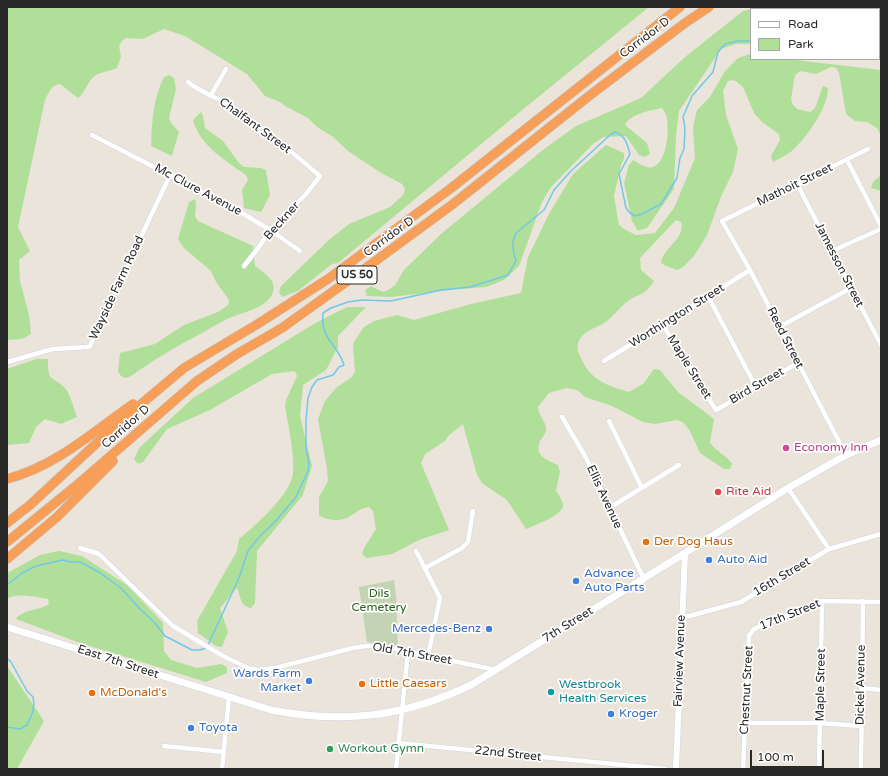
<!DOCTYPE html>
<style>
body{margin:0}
#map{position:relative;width:888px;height:776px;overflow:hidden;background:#ebe4db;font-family:"Varela Round",sans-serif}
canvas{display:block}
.frame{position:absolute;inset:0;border:8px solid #292929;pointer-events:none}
.legend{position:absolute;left:750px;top:8px;width:130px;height:52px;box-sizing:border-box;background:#fff;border:1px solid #a9a9a9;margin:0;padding:5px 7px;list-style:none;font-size:12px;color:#292929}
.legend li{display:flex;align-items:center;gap:8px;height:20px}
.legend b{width:20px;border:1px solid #a9a9a9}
.scale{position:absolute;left:750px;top:750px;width:74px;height:18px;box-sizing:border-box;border:2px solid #292929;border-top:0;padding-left:5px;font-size:12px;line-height:14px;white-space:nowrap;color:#292929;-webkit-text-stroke:3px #fff;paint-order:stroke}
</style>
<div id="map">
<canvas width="888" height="776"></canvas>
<div class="frame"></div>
<ul class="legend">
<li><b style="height:5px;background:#fff"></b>Road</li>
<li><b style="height:11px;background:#b0df99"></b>Park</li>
</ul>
<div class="scale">100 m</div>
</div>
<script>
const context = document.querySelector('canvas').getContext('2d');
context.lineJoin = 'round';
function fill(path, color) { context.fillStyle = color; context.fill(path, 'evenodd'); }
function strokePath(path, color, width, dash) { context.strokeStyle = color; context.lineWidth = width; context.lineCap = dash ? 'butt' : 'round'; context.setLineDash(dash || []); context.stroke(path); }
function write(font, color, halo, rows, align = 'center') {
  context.font = font + ' "Varela Round",sans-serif'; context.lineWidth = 3.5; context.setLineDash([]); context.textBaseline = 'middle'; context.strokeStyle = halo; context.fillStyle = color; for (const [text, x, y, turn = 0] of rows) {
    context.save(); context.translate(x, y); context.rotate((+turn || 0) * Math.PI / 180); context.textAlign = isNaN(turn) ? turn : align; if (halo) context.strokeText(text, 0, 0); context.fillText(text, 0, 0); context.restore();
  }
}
fill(new Path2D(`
 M7,7H649L521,111L338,263L332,264L298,291L282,297L279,292L281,286L330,239L349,224L390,207L403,195L405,189L402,184L381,173L348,151L332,136L317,127L308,118L285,106L280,102L265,96L247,74L185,36L164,29L143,39L126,38L122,41L119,46L121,57L117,68C111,71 101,72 96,75C87,81 86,92 78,98L60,84C51,85 49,92 45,100L18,227L30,251L19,260L20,281L29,315L31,334L22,339L7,340Z
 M751,9V44H736L721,49L679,111L676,135L674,189L647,228L638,231L632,221L624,183L629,165L633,160C638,163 647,169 653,167C667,162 669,132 667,119C667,115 664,111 662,108C650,111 631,113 625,125L647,143L650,154L645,157L639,155L626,136L604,137L594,143L551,187L542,202L519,266L504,280L486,287L450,290L391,297L367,296L365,290L371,286L383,292L388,290L395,285L404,270L441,234L544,149L576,126L641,98L685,57L743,11Z
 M879,11H881V54H879Z
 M750,54L751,55V59H787L881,70V136L877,128L867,122L855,121L846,114L839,73L836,68L831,67L816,74L800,71L795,75L791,99L793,105L797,109L810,112L815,108L823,86L828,88C828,108 807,137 792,151C787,155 780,158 773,162L771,156L780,140L779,134L762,122L754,113L743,87L734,80L728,81L723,91L726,115L738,149L733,172L722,194L707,235L694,256L682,268L677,270L666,266L661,263C663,247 686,239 681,222L676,220L640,258L641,270L654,281C651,286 645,293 639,295C635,297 631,298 628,301C621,306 615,314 608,320C599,328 581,330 578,344C576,351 581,357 584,364C593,381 611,387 629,392L644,383L654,369L660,370L678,392L714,419L710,443C716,451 726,455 732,464L730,469H724L700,453L690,431L683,422L677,420L655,424L643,422L612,406L585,397L577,390L566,388L549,393L538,407C538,416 547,422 546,430C546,433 542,438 540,441C534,456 547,460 558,465L560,472L556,491C559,495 563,501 563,506C563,515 535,525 526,529L507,500L483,484L477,475L463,424L448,436L445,441L425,454L421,463L449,530L419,540L392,554L367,558L362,554L364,548L376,529L373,511L369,507C354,509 352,521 334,520C328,519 324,519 319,515V497L328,481L327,469L318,419L325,401L337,387L352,377L355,372L353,348L354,342L364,327L374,321L397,315L414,320L471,304L521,293L528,257L550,212L573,174L606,145L624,153V159L621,165L614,196L619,225L624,229L636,235L655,233L674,208L695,158L693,127L697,110L710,97L725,71L738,58Z
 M169,75L174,78L176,89L169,118L171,123L179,132L172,156L151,146C152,122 153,99 164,77Z
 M201,112L203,116L205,128L223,141L239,163L244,167L261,168L266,170L270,195L261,212L244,208L242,190L248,180L246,175C225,160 200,146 193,120Z
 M881,175V191L871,188L873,182Z
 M195,199L196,205L195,216L198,221L253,246L255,266C263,272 277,280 273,292C268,307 245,312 232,317C222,321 212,327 202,333C177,346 155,359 131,376L126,378L121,376L118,371L120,353L155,344L184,325L218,312L228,305L229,300L216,282L211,271L184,248L178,239L189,202Z
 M347,307H366L338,336V347L326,370L303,385L300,416L312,466L303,495L257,551L255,603L251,608C240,606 241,597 237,588L220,608L228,632L222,647L216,646L198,633L197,621L237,551L239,539C255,526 290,495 293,474C295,455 288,425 285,406L286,400L297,376L295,371L272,374L210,410L167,429L143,462L138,464L134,459L139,448L193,398L317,322Z
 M36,359H48C48,384 51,374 65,388C70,393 74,410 77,417L61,424L45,419L36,427L29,443L7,445V369Z
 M59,551L82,556L127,585L163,623L164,651L171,660L197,668L221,664L227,667V673L206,682L80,643L16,619C23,609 39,611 49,604L48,599C38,597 15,592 7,599V573L40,555Z
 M7,666L44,721L17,769H7Z`), '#b0df99');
fill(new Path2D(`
 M394,580L396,596L398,647L367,642L359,587Z`), '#c2d4b3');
strokePath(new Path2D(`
 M879,50L881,51
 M7,585L22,573L36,566L63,560L71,562H80L99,572L121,588L138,607L155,623L165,636L192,650H200L206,648
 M208,645L239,578L248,551L259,537L275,522L296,497L308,471L309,464L306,448V421L308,398L312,387L317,380L333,375L339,367L344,365C338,344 320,340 323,313L331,308L348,302L362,300L391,301L441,290L470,287L508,275L516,261C513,251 511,243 516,233L544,210L554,190L571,171L610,135L615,132C626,136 627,144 630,154L619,174L626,208L630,213L635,216L642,214L661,204L677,178L680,158L684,149L685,128L683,117L692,96L713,72L718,52L725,44L739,41H751
 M7,658L11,662L27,691L33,697L34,704L32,714L27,725L20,729L7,727`), '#71c8e9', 1.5);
const minor = new Path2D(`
 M188,82C201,93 219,98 233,107C263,128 292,152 320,176L306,194L270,230L259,247L244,266
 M211,95L226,69
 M92,135L237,210L270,230L300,251
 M847,160L881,226
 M797,184L881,345
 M832,251L881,229
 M708,296L756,387
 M663,325L716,410L798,363
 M779,327L851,288
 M604,361L750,270
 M7,362L53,349L87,347L90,346L170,175
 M562,417L585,456L644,579
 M609,421L642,488
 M846,455L750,270L722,221L868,149
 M788,488L829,549
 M609,508L679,465
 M80,548L99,554L173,626L223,656L248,668L258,670L275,668L353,648L367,646H381L496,670
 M416,551L440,598L428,656
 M425,568L462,548L468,542L473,511
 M682,618L741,602L829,549L881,534
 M861,688L881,690
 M745,723H820L861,726
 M398,743L665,769
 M164,746L224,752
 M222,769L229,697
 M396,769L408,652
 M743,769L749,636L753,630L762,625L822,601L881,602
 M819,769L822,601
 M861,769L863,601`);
const tertiary = new Path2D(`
 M676,769L685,553`);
const secondary = new Path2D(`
 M7,627L271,710C344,724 404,717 471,685L685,553L788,488L846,455L881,440`);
const motorway = new Path2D(`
 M7,479C56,466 93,432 133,404
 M7,523L30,505L115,426L184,368L256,325L328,279L450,189L680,7
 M7,542L77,485L197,381L237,354L282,328L374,262L453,204L589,96L685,23L709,7
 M7,559L57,517L113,461`);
strokePath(minor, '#d0d3e1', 5.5);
strokePath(tertiary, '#d0d3e1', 7);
strokePath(secondary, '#d0d3e1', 8);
strokePath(motorway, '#c3c3c3', 10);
strokePath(minor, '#fff', 4.5);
strokePath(tertiary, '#fff', 6);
strokePath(secondary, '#fff', 7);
strokePath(motorway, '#f79f59', 9);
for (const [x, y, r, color] of [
 [786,448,4,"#d1479c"],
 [718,492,4,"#e0444e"],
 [646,542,4,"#e8710a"],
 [709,560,4,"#3f7fe0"],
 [576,581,4,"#3f7fe0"],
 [489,629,4,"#3f7fe0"],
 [309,681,4,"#3f7fe0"],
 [362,684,4,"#e8710a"],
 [551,692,4,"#0f9aa8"],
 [92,693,4,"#e8710a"],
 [611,714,4,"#3f7fe0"],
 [191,728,4,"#3f7fe0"],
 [330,749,4,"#2e9e5b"]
]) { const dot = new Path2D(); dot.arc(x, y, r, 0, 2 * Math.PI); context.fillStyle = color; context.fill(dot); strokePath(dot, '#fff', 1.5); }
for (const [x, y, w] of [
 [357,275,40]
]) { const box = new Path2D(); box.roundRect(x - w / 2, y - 9, w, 18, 3); context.fillStyle = '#fff'; context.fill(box); strokePath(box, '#292929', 1); }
write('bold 11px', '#292929', null, [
 ["US 50",357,275]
]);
write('12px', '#292929', '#fff', [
 ["Corridor D",645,38,-37],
 ["Chalfant Street",255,126,36],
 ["Mathoit Street",795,185,-26],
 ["Mc Clure Avenue",198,190,28],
 ["Beckner",282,221,-48],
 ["Corridor D",389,237,-36],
 ["Jamesson Street",839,265,63],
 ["Wayside Farm Road",117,288,-65],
 ["Worthington Street",677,316,-32],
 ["Reed Street",785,338,63],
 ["Maple Street",689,367,58],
 ["Bird Street",757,386,-30],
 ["Corridor D",126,427,-41],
 ["Ellis Avenue",604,497,65],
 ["16th Street",782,577,-31],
 ["17th Street",790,615,-22],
 ["7th Street",568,625,-32],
 ["Old 7th Street",412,654,10],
 ["Fairview Avenue",680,661,-88],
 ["East 7th Street",118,662,18],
 ["Maple Street",821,685,-89],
 ["Dickel Avenue",861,685,-89],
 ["Chestnut Street",747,690,-87],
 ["22nd Street",508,754,6]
]);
write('12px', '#b23c85', '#fff', [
 ["Economy Inn",794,448]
], 'left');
write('12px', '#be3a42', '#fff', [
 ["Rite Aid",726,492]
], 'left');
write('12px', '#c56008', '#fff', [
 ["Der Dog Haus",654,542],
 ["Little Caesars",370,684],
 ["McDonald's",100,693]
], 'left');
write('12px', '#366cbe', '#fff', [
 ["Auto Aid",717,560],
 ["Advance",584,574],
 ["Auto Parts",584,588],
 ["Mercedes-Benz",481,629,"right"],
 ["Wards Farm",301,674,"right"],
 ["Market",301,688,"right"],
 ["Kroger",619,714],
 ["Toyota",199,728]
], 'left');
write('12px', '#2a621c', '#fff', [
 ["Dils",379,594],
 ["Cemetery",379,608]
]);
write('12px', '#0d838f', '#fff', [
 ["Westbrook",559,685],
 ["Health Services",559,699]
], 'left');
write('12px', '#27864d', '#fff', [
 ["Workout Gymn",338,749]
], 'left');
</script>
